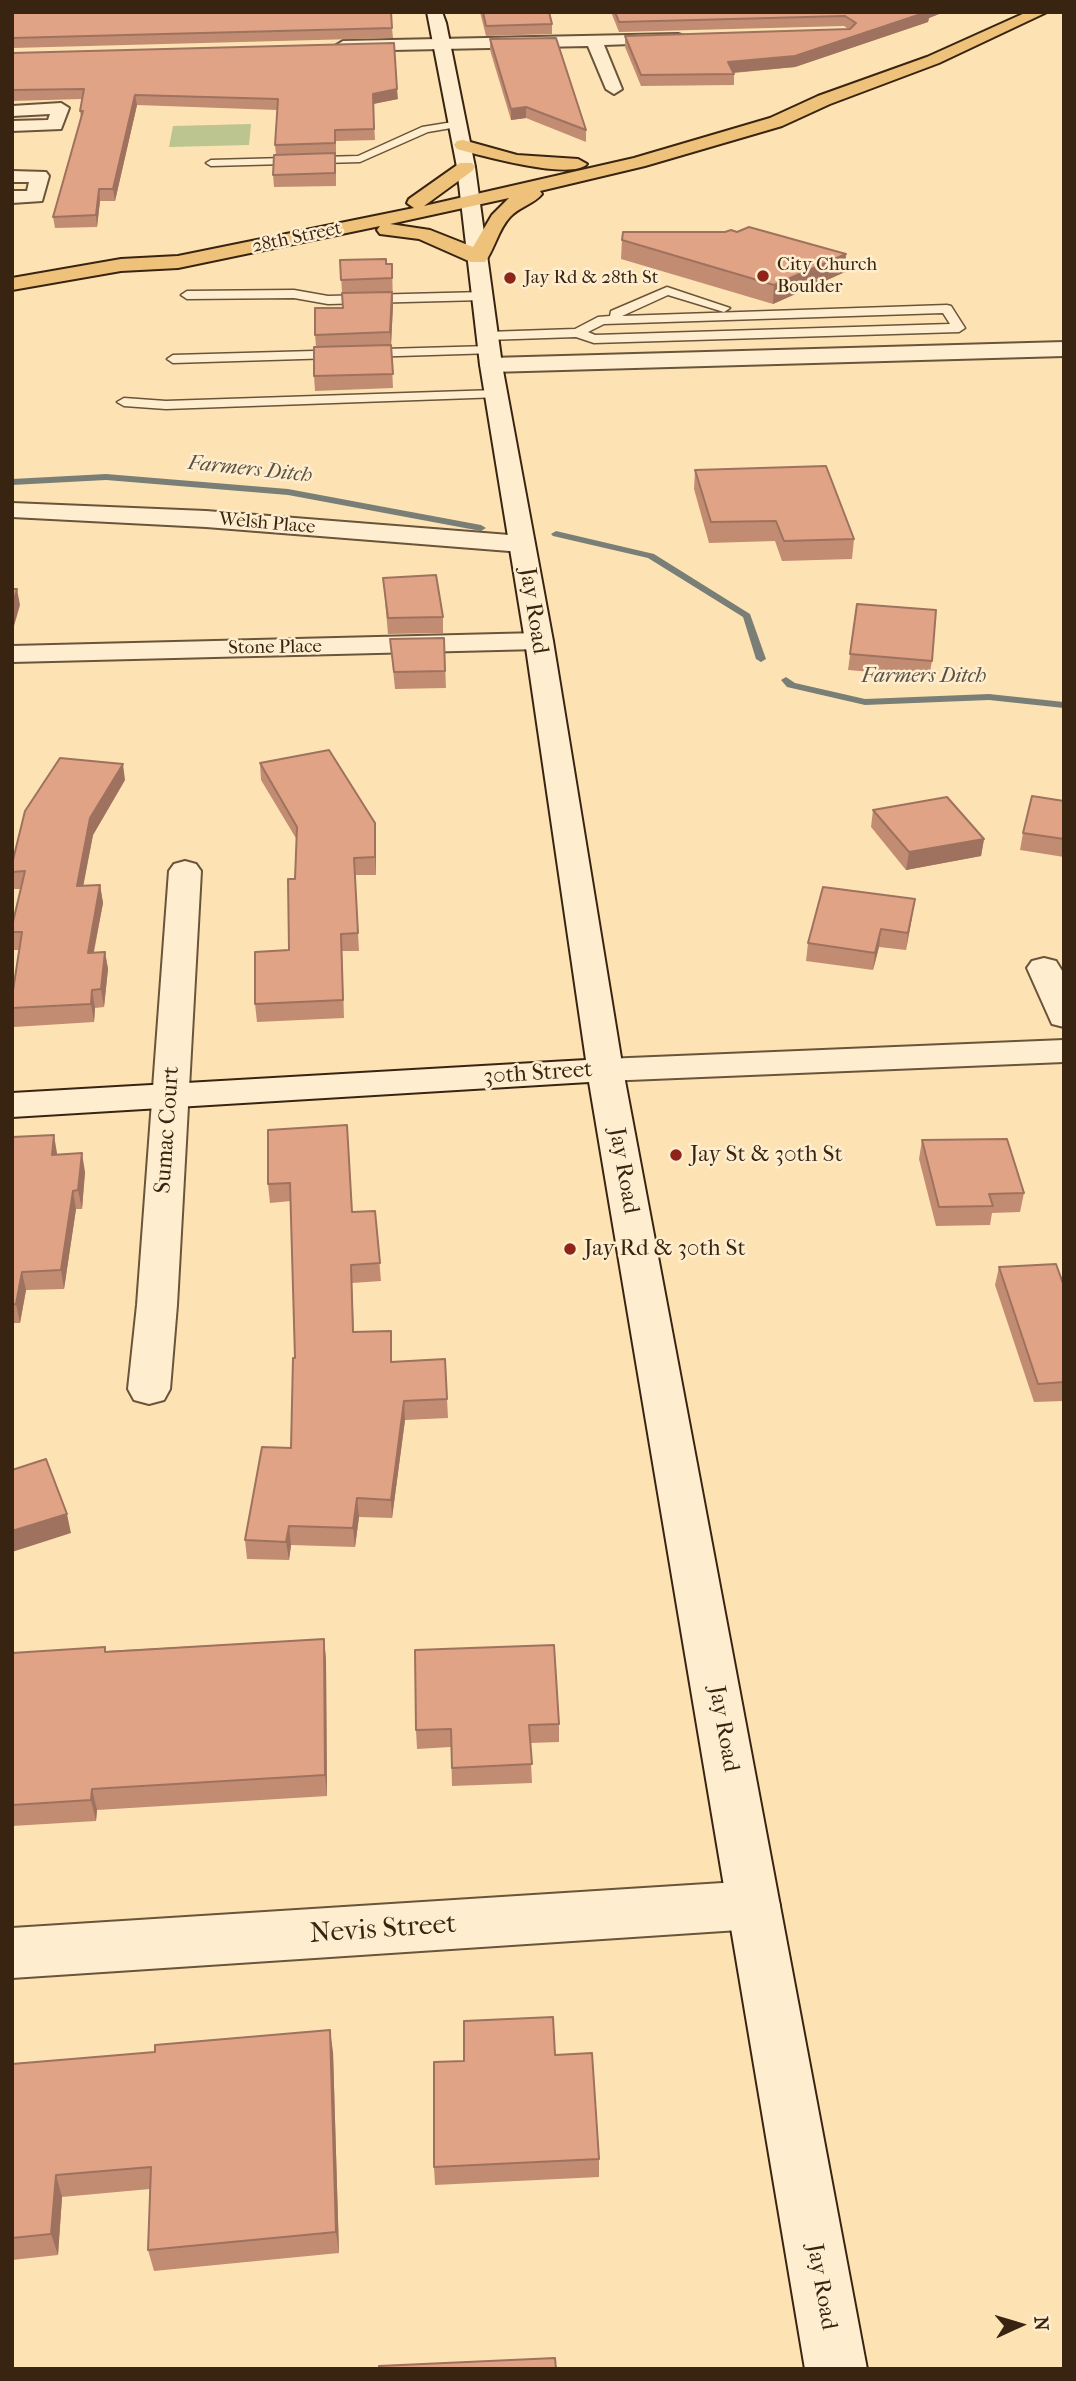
<!DOCTYPE html>
<style>
body{margin:0}
#map{position:relative;width:1076px;height:2381px;overflow:hidden;background:#fde3b4;font-family:"IM FELL French Canon",serif}
canvas{display:block}
.frame{position:absolute;inset:0;border:14px solid #392412;pointer-events:none}
.north{position:absolute;left:985px;top:2290px;width:70px;height:70px;-webkit-text-stroke:5px #feedce;paint-order:stroke;rotate:86deg;font-size:19px;font-weight:700;line-height:28px;text-align:center;color:#392412}
.north::after{content:'';display:block;margin:auto;width:24px;height:32px;background:#392412;clip-path:polygon(50% 0,100% 100%,50% 72%,0 100%)}
</style>
<div id="map">
<canvas width="1076" height="2381"></canvas>
<div class="frame"></div>
<div class="north">N</div>
</div>
<script>
const context = document.querySelector('canvas').getContext('2d');
context.lineJoin = 'round';
function fill(path, color) { context.fillStyle = color; context.fill(path, 'evenodd'); }
function strokePath(path, color, width, dash) { context.strokeStyle = color; context.lineWidth = width; context.lineCap = dash ? 'butt' : 'round'; context.setLineDash(dash || []); context.stroke(path); }
function write(font, color, halo, rows, align = 'center') {
  context.font = font + ' "IM FELL French Canon",serif'; context.lineWidth = 5; context.setLineDash([]); context.textBaseline = 'middle'; context.strokeStyle = halo; context.fillStyle = color; for (const [text, x, y, turn = 0] of rows) {
    context.save(); context.translate(x, y); context.rotate((+turn || 0) * Math.PI / 180); context.textAlign = isNaN(turn) ? turn : align; if (halo) context.strokeText(text, 0, 0); context.fillText(text, 0, 0); context.restore();
  }
}
fill(new Path2D(`
 M251,124L249,145L169,147L173,126Z`), '#bcc490');
fill(new Path2D(`
 M106,474L288,489L481,525L486,528L481,531L288,495L106,480L12,485V479Z
 M556,531L654,554L750,614L766,659L761,662L756,659L743,617L648,558L553,536L551,534Z
 M786,677L795,683L865,699L989,694L1064,702V708L989,700L865,705L787,687L781,680Z`), '#797f76');
const lane = new Path2D(`
 M459,121L464,124L463,126L428,132L360,162L211,166L206,163L211,160L358,156L422,127Z
 M667,287L730,308L724,312L668,295L622,316L947,305L951,306L965,328L959,332L594,343L576,337L487,340L481,336L487,332L575,329L598,317L610,316L611,311ZM943,313L950,324L595,335L588,332L604,324Z
 M294,290L328,296L483,292L489,296L483,300L328,304L294,298L187,299L181,295L187,291Z
 M490,346L495,347V353L173,363L167,359L173,355Z
 M496,390L503,394L501,397L166,409L124,406L117,402L124,398L166,401Z`);
const street = new Path2D(`
 M678,34L684,36L686,39L684,42L604,45L622,89L614,94L606,89L588,46L343,51L335,46L343,41Z
 M61,103L69,108L61,129L12,131V121L48,120L50,114L12,116V106Z
 M12,171L46,172L49,176L42,201L12,203V191H27L29,182H12Z
 M1064,342V356L491,372L483,370L480,365L483,360L491,358Z
 M12,503L206,511L522,536L531,539L535,544L531,549L522,552L206,527L12,517Z
 M539,633L549,635L553,641L549,647L539,649L12,662V646Z
 M185,861L196,864L201,871L177,1305L170,1389L164,1400L149,1404L134,1400L128,1389L137,1305L169,871L174,864Z
 M1044,958L1056,961L1064,974V1027L1052,1024L1027,968L1032,961Z
 M1064,1040V1062L605,1081L592,1078L587,1070L592,1062L605,1059Z
 M754,1881L773,1888L780,1905L773,1922L754,1929L12,1978V1928Z`);
const secondary = new Path2D(`
 M427,12H442L446,23L475,167L502,365L553,641L623,1070L867,2369H805L589,1082L12,1117V1093L586,1060L525,641L480,365L457,167Z`);
const highway = new Path2D(`
 M1027,12H1047L939,63L830,104L782,126L645,166L540,191L542,194C534,204 519,207 510,217C498,230 495,248 485,262H471L419,239L380,234L377,230L380,226L178,268L121,271L12,290V278L121,259L178,256L414,208L407,203L409,199L460,163H472L475,167L472,171L424,206L634,158L770,118L818,96L927,57ZM509,198L492,215L473,247L430,230L390,224Z
 M463,140L517,155L578,159L587,164C572,181 479,155 457,149L454,145L457,141Z`);
strokePath(lane, '#6a543a', 3);
strokePath(street, '#6a543a', 4);
strokePath(secondary, '#392412', 4);
strokePath(highway, '#392412', 4);
fill(lane, '#feedce');
fill(street, '#feedce');
fill(secondary, '#feedce');
fill(highway, '#eec27a');
fill(new Path2D(`
 M12,12L392,28L393,38L12,48Z
 M480,12H549L552,24V34L486,36Z
 M611,12H944L929,18L928,22L795,67L734,73V85L641,86L625,47V36L848,29L844,26L619,32Z
 M490,39L586,130V142L526,118L511,120L490,50Z
 M12,53L398,99L373,104L375,140L336,141V186L274,187L273,175L276,155L275,145L277,110L137,105L115,201H100L97,227L55,228L53,217L81,118L80,111L82,99L12,101Z
 M737,232L846,254L845,272L773,304L621,259L622,240Z
 M340,260L392,264L393,305L391,345L393,388L315,391L314,376L316,347L315,335L343,308Z
 M695,470L854,539L852,559L782,561L775,541L709,543L694,489Z
 M383,578L443,617V633L388,634Z
 M857,604L932,661L929,677L848,670Z
 M444,638L446,688L395,689L390,639Z
 M260,763L376,840V875H355L359,951H342L344,1018L257,1022L255,1004L289,950L297,840L261,780Z
 M125,780L93,835L83,885H100L103,903L94,952H105L108,969L104,1007L95,1008L94,1022L14,1027L12,1017V997L19,950H14L12,940V926L21,889H14L12,882V864Z
 M1064,801V857L1020,850L1023,833Z
 M873,810L984,839L981,856L906,870L871,827Z
 M912,917L906,950L879,947L873,970L806,961L808,943Z
 M268,1130L352,1212L375,1211L381,1281L352,1283L354,1332L392,1349V1362L445,1359L448,1418L405,1420L392,1518L359,1517L355,1547L291,1545L289,1560L247,1559L245,1540L291,1448L295,1358L291,1201L270,1203L268,1184Z
 M12,1137L57,1155L85,1172L82,1209H76L64,1289L26,1290L20,1323H12Z
 M922,1140L1024,1193L1020,1212L992,1213L990,1225L936,1226L919,1159Z
 M999,1267L1064,1286V1401L1034,1402L995,1285Z
 M324,1639L326,1660L327,1796L97,1810L96,1821L12,1826V1653L106,1651Z
 M559,1724V1742L530,1743L532,1783L452,1786L451,1747L417,1749L416,1730Z
 M333,2052L339,2253L154,2271L148,2250L150,2189L62,2197L58,2255L12,2260V2064Z
 M555,2055L599,2159V2177L435,2185L434,2167L464,2061Z`), '#c28c73');
fill(new Path2D(`
 M922,12H944L929,18L928,22L795,67L728,73V62Z
 M397,89L398,99L373,104V94Z
 M135,95L137,105L115,201L113,189Z
 M526,107V118L511,120V109Z
 M99,189L100,201L97,227L96,215Z
 M846,254L845,272L773,304L774,285Z
 M392,292L393,305L391,346L390,332Z
 M17,589L20,605L12,633V607Z
 M123,764L125,780L93,835L80,903L77,886L90,818Z
 M375,823L376,840V875L375,857Z
 M984,839L981,856L906,870L909,852Z
 M100,885L103,903L90,970L88,953Z
 M915,899L912,917L906,950L908,933Z
 M881,929L879,947L873,970L875,953Z
 M105,952L108,969L104,1007L101,989Z
 M92,990L95,1008L94,1022L91,1004Z
 M54,1135L57,1153L55,1173L52,1155Z
 M82,1153L85,1172L82,1209L78,1190Z
 M73,1191L76,1209L64,1289L61,1270Z
 M22,1272L26,1290L20,1323L16,1304Z
 M404,1401L405,1420L392,1518L391,1500Z
 M357,1498L359,1517L355,1547L353,1528Z
 M67,1514L71,1533L12,1552V1531Z
 M289,1526L291,1545L289,1560L286,1542Z
 M324,1639L326,1660L327,1796L325,1775Z
 M92,1789L97,1810L96,1821L91,1800Z
 M330,2030L333,2052L339,2253L336,2232Z
 M56,2175L62,2197L58,2255L51,2234Z`), '#9e725e');
const building = new Path2D(`
 M12,12H391L392,28L12,38Z
 M483,12H549L552,24L486,26Z
 M615,12H927L795,56L728,62L734,74L641,75L625,36L850,29L856,23L845,16L619,22Z
 M556,38L586,130L526,107L511,109L490,39Z
 M394,43L397,89L373,94L374,129L335,130V143L275,145L278,99L135,95L113,189H99L96,215L53,217L83,111H80L84,89L12,90V53Z
 M335,153V173L273,175L274,155Z
 M749,227L846,254L774,285L622,240L623,232H725L731,230L737,232Z
 M386,259V264H392V278L341,280L340,260Z
 M392,292L390,332L315,335V308H343L342,293Z
 M391,345L393,374L314,376V347Z
 M826,466L854,539L784,541L776,521L711,522L695,470Z
 M436,575L443,617L388,618L383,578Z
 M12,589H17L12,607Z
 M857,604L936,610L932,661L850,654Z
 M444,638L445,671L394,672L390,639Z
 M329,750L375,823V857L354,858L358,933L341,934L343,1000L255,1004V952L289,950L288,879H295L297,827L260,763Z
 M60,758L123,764L90,818L77,886L100,885L88,953L105,952L101,989L92,990L91,1004L12,1008V997L22,932H12V926L25,871L12,872V864L25,811Z
 M1032,796L1064,801V839L1023,833Z
 M947,797L984,839L909,852L873,810Z
 M823,887L915,899L908,933L881,929L875,953L808,943Z
 M347,1125L352,1212L375,1211L380,1263L351,1265L353,1332L391,1331V1362L445,1359L447,1399L404,1401L391,1500L357,1498L353,1528L289,1526L286,1542L245,1540L262,1447L291,1448L293,1358H295L290,1183L268,1184V1130Z
 M54,1135L52,1155L82,1153L78,1190L73,1191L61,1270L22,1272L16,1304L12,1305V1137Z
 M1007,1139L1024,1193L989,1194L993,1206L939,1207L922,1140Z
 M1056,1264L1064,1286V1382L1038,1384L999,1267Z
 M46,1459L67,1514L12,1531V1470Z
 M324,1639L325,1775L92,1789L91,1800L12,1805V1653L105,1647V1652Z
 M554,1645L559,1724L529,1725L532,1764L452,1768L451,1729L416,1730L415,1650Z
 M553,2017L555,2055L592,2053L599,2159L434,2167V2062L464,2061V2021Z
 M330,2030L336,2232L148,2250L151,2167L56,2175L51,2234L12,2238V2064L155,2052V2045Z
 M555,2358L556,2369H379V2366Z`);
fill(building, '#e1a386');
strokePath(building, '#9e725e', 2);
for (const [x, y, r, color] of [
 [763,276,7,"#8f2418"],
 [510,278,7,"#8f2418"],
 [676,1155,7,"#8f2418"],
 [570,1249,7,"#8f2418"]
]) { const dot = new Path2D(); dot.arc(x, y, r, 0, 2 * Math.PI); context.fillStyle = color; context.fill(dot); strokePath(dot, '#feedce', 2.5); }
write('19px', '#392412', '#feedce', [
 ["28th Street",297,238,-12],
 ["Welsh Place",267,524,5],
 ["Stone Place",275,648,-1]
]);
write('19px', '#392412', '#feedce', [
 ["City Church",777,265],
 ["Boulder",777,287],
 ["Jay Rd & 28th St",524,278]
], 'left');
write('italic 21px', '#595144', '#feedce', [
 ["Farmers Ditch",250,470,6],
 ["Farmers Ditch",924,677]
]);
write('23px', '#392412', '#feedce', [
 ["Jay Road",533,611,81],
 ["30th Street",538,1074,-4],
 ["Sumac Court",168,1130,-86],
 ["Jay Road",623,1171,80],
 ["Jay Road",723,1729,80],
 ["Jay Road",821,2287,80]
]);
write('23px', '#392412', '#feedce', [
 ["Jay St & 30th St",690,1155],
 ["Jay Rd & 30th St",584,1249]
], 'left');
write('28px', '#392412', '#feedce', [
 ["Nevis Street",383,1930,-4]
]);
</script>
